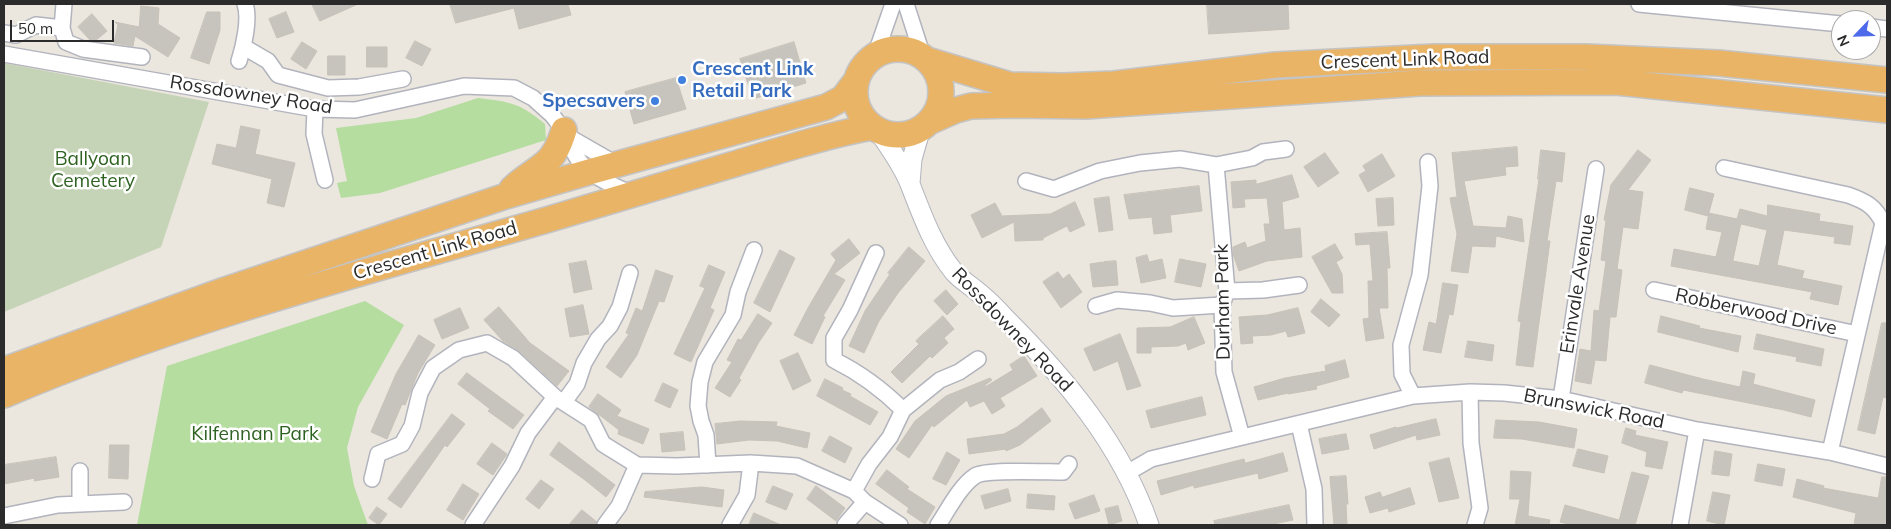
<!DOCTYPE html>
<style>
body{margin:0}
#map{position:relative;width:1891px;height:529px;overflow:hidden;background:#ebe6de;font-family:Mulish,sans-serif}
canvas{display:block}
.frame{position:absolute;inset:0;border:5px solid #2b2b2b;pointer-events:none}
.north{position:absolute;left:1831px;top:10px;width:50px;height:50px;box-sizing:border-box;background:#fff;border:1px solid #aaa;border-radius:50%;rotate:246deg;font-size:14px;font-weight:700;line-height:20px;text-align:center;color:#2b2b2b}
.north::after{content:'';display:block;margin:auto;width:18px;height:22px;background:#4c6aea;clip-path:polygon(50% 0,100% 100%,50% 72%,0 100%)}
.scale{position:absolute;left:10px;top:20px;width:104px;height:22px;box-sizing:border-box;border:2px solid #2b2b2b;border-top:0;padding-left:6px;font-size:15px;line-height:18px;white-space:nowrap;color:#2b2b2b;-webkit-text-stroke:4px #fff;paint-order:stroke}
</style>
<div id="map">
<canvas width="1891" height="529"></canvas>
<div class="frame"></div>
<div class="north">N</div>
<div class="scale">50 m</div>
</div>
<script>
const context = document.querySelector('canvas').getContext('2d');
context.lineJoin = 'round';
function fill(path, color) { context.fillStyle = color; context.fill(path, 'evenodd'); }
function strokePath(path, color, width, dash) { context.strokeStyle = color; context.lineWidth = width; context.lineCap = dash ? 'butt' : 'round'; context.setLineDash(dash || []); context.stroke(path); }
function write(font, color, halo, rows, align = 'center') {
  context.font = font + ' Mulish,sans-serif'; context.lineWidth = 5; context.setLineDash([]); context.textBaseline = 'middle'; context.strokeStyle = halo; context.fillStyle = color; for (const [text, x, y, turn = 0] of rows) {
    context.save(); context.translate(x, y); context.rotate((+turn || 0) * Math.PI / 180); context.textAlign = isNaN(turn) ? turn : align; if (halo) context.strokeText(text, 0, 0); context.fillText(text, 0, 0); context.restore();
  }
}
fill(new Path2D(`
 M478,98C511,102 520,103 545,124L546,140L380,193L341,198L337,183L347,181L336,128L416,118Z
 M365,301L404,325L358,407L347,448L354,486L368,525H137L167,366Z`), '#b5dda0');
fill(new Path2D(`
 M4,63L209,102L161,247L4,312Z`), '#c5d4b7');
const building = new Path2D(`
 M312,4H358L320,21Z
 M450,4H568L571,15L519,29L514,8L456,23Z
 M1207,4H1288L1289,29L1209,34Z
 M141,6L159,8L158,24L180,38L168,57L135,36L133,46L114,43L118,25L115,22L139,27Z
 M207,12H220V30L209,64L191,58Z
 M286,12L294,32L277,38L269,19Z
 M92,14L107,31L95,41L90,40L78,27Z
 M415,41L431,49L422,66L406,58Z
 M302,42L317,51L306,69L291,59Z
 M794,42L806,83L753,99L740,59Z
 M367,47H387V67H367Z
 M328,56H345V75H328Z
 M676,78L686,109L634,124L625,92Z
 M241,126L260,130L255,154L295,163L284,207L267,203L272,179L212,164L217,144L236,148Z
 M1517,147L1518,166L1505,167L1506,175L1464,181L1473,226L1506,228L1508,216L1522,219L1524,242L1496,236L1495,247L1472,246L1468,273L1451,271L1457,234L1450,198L1457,197L1452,153Z
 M1541,150L1565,153L1562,182L1556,181L1547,241H1550L1533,367L1516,365L1521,322L1518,321L1539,179H1538Z
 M1638,150L1651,160L1628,190L1643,192L1638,229L1623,227L1617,269L1622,270L1616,317H1610L1606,361L1595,360L1591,384L1575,381L1580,349L1591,351L1594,310L1599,311L1606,261L1601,260L1606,220H1604L1611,185Z
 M1325,153L1339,173L1318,187L1304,167Z
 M1382,154L1395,176L1368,192L1359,175L1366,171L1363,166Z
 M1292,175L1299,197L1282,202L1284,230L1300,228L1302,257L1267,261L1239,271L1233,254V247L1245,242L1247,248L1266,241L1264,224H1270L1267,198L1244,199L1245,207L1233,208L1231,182L1256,180V184Z
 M1199,186L1202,211L1170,215L1172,232L1154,234L1152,217L1129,219L1124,195Z
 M1690,188L1714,194L1708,216L1685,210Z
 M1109,197L1113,230L1099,232L1094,199Z
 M1393,198L1394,225L1378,226L1376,199Z
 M1075,202L1085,225L1070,232L1067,226L1043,238V240L1015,241L1014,222L982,238L971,215L995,203L1002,216L1050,214Z
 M1768,205L1820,214L1819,221L1853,226L1850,245L1834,243L1835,237L1784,230L1777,265L1804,271L1802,278L1842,286L1838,305L1810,299L1812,292L1671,266L1674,249L1716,257L1722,232L1706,229L1709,213L1737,219L1740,209L1767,216ZM1741,224L1767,230L1759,266L1733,261Z
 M1387,232L1390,268H1387L1388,308H1379L1384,338L1366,341L1363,319L1369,318L1368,281H1373L1370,244L1356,245L1355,234Z
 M849,239L860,253L834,274L845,280L823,316L825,317L812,344L794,335L808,308L836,260L831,254Z
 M1335,244L1343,258L1336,262L1342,274L1343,293H1332L1312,257Z
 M909,247L925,261L898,293L879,321L864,353L849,346L865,311L890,274L888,273Z
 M780,250L795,258L770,312L754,303Z
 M1147,255L1149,262L1162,259L1166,278L1141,283L1136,258Z
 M1180,259L1206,264L1201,287L1175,282Z
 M586,261L592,289L574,293L569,264Z
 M1116,261L1118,285L1093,287L1090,264L1103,262L1104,264V262Z
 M709,265L725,272L710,308L714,310L691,362L674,354L705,288L700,286Z
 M656,270L673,276L664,302L659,301L637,355L621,378L606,367L629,334L626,333L636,308L642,311Z
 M1058,272L1063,279L1069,274L1082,292L1061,308L1043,282Z
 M1443,283L1458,285L1453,315L1449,314L1441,353L1423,350L1429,322L1436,324Z
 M946,290L958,304L947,315L934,301Z
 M1321,299L1340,315L1329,327L1311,312Z
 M583,305L589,334L570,337L565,309Z
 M499,307L530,343L569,371L557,386L519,351L503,341L484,320Z
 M460,308L469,328L442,339L434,320Z
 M1298,308L1305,333L1288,337L1286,331L1271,335L1252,336L1253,343L1241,344L1239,317L1267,315Z
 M758,314L772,323L759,342L739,378L741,380L730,397L715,388L732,362L727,360L738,339L741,340Z
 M943,316L954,329L944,338L948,343L932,358L930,356L902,383L891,372L919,344L916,341Z
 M1661,316L1700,326L1699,328L1741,336L1738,352L1658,332Z
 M1194,317L1205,343L1188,350L1186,343L1178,346L1151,347V353H1137V328L1170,327Z
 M1882,323H1887V398L1883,397L1875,434L1858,430Z
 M1120,334L1141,386L1127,390L1118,361L1094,371L1084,349Z
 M1757,334L1824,349L1821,366L1796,361L1797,357L1754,349Z
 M419,335L435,345L418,373L405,405L402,404L387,439L371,432L396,374Z
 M1468,341L1494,345L1492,361L1465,357Z
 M798,353L811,381L793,390L780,361Z
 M1024,356L1037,376L1000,398L1005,406L992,414L984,401L970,407L967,400L934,427L932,425L909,458L896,449L915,421L946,396L990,378L992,380L985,385V387L1013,370L1010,365Z
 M1345,360L1349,377L1316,386L1317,389L1288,394V393L1258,400L1254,387L1285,378L1326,371L1325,366Z
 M1650,365L1703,379L1740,387L1743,371L1755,374L1753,384L1815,400L1811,417L1784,410L1683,390L1682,393L1645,383Z
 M467,373L524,415L513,429L488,411L490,409L458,384Z
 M825,379L843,388L842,390L851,394L850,396L878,412L870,425L817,396Z
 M663,383L678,390L670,408L655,401Z
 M598,394L621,410L617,416L649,429L643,444L618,434L619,430L589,407Z
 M1202,397L1206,415L1151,428L1146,411Z
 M1042,408L1051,421L1020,445L1006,451V449L969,454L967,439L1004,434L1017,427Z
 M452,414L465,424L447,447L445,445L401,508L388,499Z
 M1436,419L1440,435L1417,440L1416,435L1374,449L1370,435L1396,427V428Z
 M1496,420L1539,422L1577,429L1574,448L1522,439L1494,438Z
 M741,421L777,422L776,426L810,433L807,448L777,441L749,440L717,444L715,424Z
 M1626,428L1636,431L1635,435L1668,442L1662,469L1645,466L1647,452L1622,443Z
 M683,432L685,450L662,452L660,434Z
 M1346,434L1349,449L1322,454L1319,439Z
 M830,436L852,448L845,463L822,451Z
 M559,442L615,485L606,497L585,480L550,455Z
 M492,443L507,454L493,475L477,464Z
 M110,445H129L128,479L109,478Z
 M1578,449L1608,456L1604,473L1573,466Z
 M1715,451L1732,454L1729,476L1712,474Z
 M947,452L960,460L946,485L933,479Z
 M1283,453L1288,471L1259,479L1258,473L1194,488V485L1161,495L1157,481L1244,459L1245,463Z
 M56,457L59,477L34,481L35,478L4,484V465Z
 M1449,458L1459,498L1439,502L1429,463Z
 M1758,464L1785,469L1782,486L1755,481Z
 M887,470L909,487L907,489L935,507L925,524L907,512L909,508L876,484Z
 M1511,471L1531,472L1528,516L1550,520L1549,525H1515L1520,499H1510Z
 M1632,472L1649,476L1635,525H1572L1560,522L1565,505L1619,520Z
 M1346,476L1348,504H1346L1347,525H1334L1330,477Z
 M1882,477H1887V525H1854L1856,513L1793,497L1797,479L1824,486L1823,488L1878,498Z
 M541,480L554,489L539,509L526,499Z
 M463,484L479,494L463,520L447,510Z
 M773,486L793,494L786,510L766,502Z
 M816,486L845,508L836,521L807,499Z
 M702,487L724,490L722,507L644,497L645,492Z
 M1410,488L1415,504L1389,512L1388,508L1370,513L1365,497L1380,492L1382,497Z
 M1008,489L1011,501L985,509L981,496Z
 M1713,492L1730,495L1724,525L1707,521Z
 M1028,494L1055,496L1054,510L1027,508Z
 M1094,495L1100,511L1075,519L1069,504Z
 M1289,505L1293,520L1268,525H1215L1214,521Z
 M1118,506L1122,521L1109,525L1105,509Z
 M377,507L387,514L379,525L369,518Z
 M582,510L597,522L596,525H569Z
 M754,513L781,525H749Z`);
fill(building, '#c7c4bd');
strokePath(building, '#c7c2b8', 1);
const minor = new Path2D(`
 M64,4L62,28L66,42L83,49L142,57
 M906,4L923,57
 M1639,4L1841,24
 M1871,27L1887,29
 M4,33L16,35L36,25L62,28
 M244,47L268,61L278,75L328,88L359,87L403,79
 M4,54L315,109L355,110L464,86L514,88L533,98L552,115L569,137L616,164
 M875,56L893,4
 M239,61C244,46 250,18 245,4
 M315,109L314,134L325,180
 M569,137C576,172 602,180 632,194
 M1216,165L1227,291L1222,305L1224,372L1242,437
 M1724,168L1848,195C1865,201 1875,206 1883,223L1830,452
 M1026,181L1054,189L1100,171L1140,163L1180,159L1216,165L1252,158L1263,152L1286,149
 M1654,290L1857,334
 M1227,291L1263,290L1299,285
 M1096,306L1117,300L1150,303L1173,308L1222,305
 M1470,392L1471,443L1480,508L1475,525
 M1413,396L1402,374L1401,345L1420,275L1430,186L1428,162
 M1561,399L1596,169
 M564,402L577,384L584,363L598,339L610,326L620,307L630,273
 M903,410L940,380L959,372L978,359
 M1299,424L1314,489L1315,525
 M708,465L706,435L701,421L698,406L700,382L705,362L733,315L738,292L754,250
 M1127,473L1151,459L1413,396L1470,392L1504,393L1561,399L1697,430L1830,452L1887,466
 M372,479L378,454L402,444L412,426L420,393L433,368L459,350L487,343L513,358L555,397L591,420L603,444L637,465L677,466L751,463L797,466L854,491L865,502L900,525
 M854,491L869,464L890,437L903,410C882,389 860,373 834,360V338L850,310L876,253
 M80,504V471
 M4,516L58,505L124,502
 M473,525L512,466L528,433L555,397
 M605,525L619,506L637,465
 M730,525L747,495L751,463
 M845,525L865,502
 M938,525C948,510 960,486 975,476C985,469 1046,472 1063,472L1069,464
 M1680,525L1697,430`);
const tertiary = new Path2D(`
 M879,132C890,148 903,166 910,184C922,215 933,246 954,272C961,280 970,285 978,292C988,300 996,308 1005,318C1065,378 1121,444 1149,525
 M910,183L912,159L920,131`);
const trunk = new Path2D(`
 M855 92a43 43 0 1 1 86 0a43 43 0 1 1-86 0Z
 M927,60L1010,85L1063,86L1114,84L1276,65L1434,57H1586L1718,63L1887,80
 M931,121L956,110L971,106L1014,105L1086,106L1420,83L1616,82L1887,110
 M512,189C522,178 534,173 544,164C555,156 560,143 564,130
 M4,370L225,290L506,196L589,172L826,107L843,98L856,81
 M4,395C178,321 361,273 543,221C606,202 668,184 731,165C778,151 824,136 872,127`);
strokePath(minor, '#b2b4bd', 18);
strokePath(tertiary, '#b2b4bd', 21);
strokePath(trunk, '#c4c4c4', 28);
strokePath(minor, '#fff', 15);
strokePath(tertiary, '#fff', 19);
strokePath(trunk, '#eab467', 25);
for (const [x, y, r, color] of [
 [682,80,5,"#3f7fe0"],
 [655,101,5,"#3f7fe0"]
]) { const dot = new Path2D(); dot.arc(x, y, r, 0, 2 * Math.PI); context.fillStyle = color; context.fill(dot); strokePath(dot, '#fff', 2); }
write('19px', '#2b2b2b', '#fff', [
 ["Crescent Link Road",1405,60,-2],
 ["Rossdowney Road",251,95,9],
 ["Crescent Link Road",435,251,-16],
 ["Erinvale Avenue",1578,284,-81],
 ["Durham Park",1223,302,-91],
 ["Robberwood Drive",1756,312,12],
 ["Rossdowney Road",1012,330,46],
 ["Brunswick Road",1594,409,11]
]);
write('bold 19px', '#366cbe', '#fff', [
 ["Crescent Link",692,69],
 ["Retail Park",692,91],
 ["Specsavers",645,101,"right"]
], 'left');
write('19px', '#2e6221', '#fff', [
 ["Ballyoan",93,159],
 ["Cemetery",93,181],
 ["Kilfennan Park",255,434]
]);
</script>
